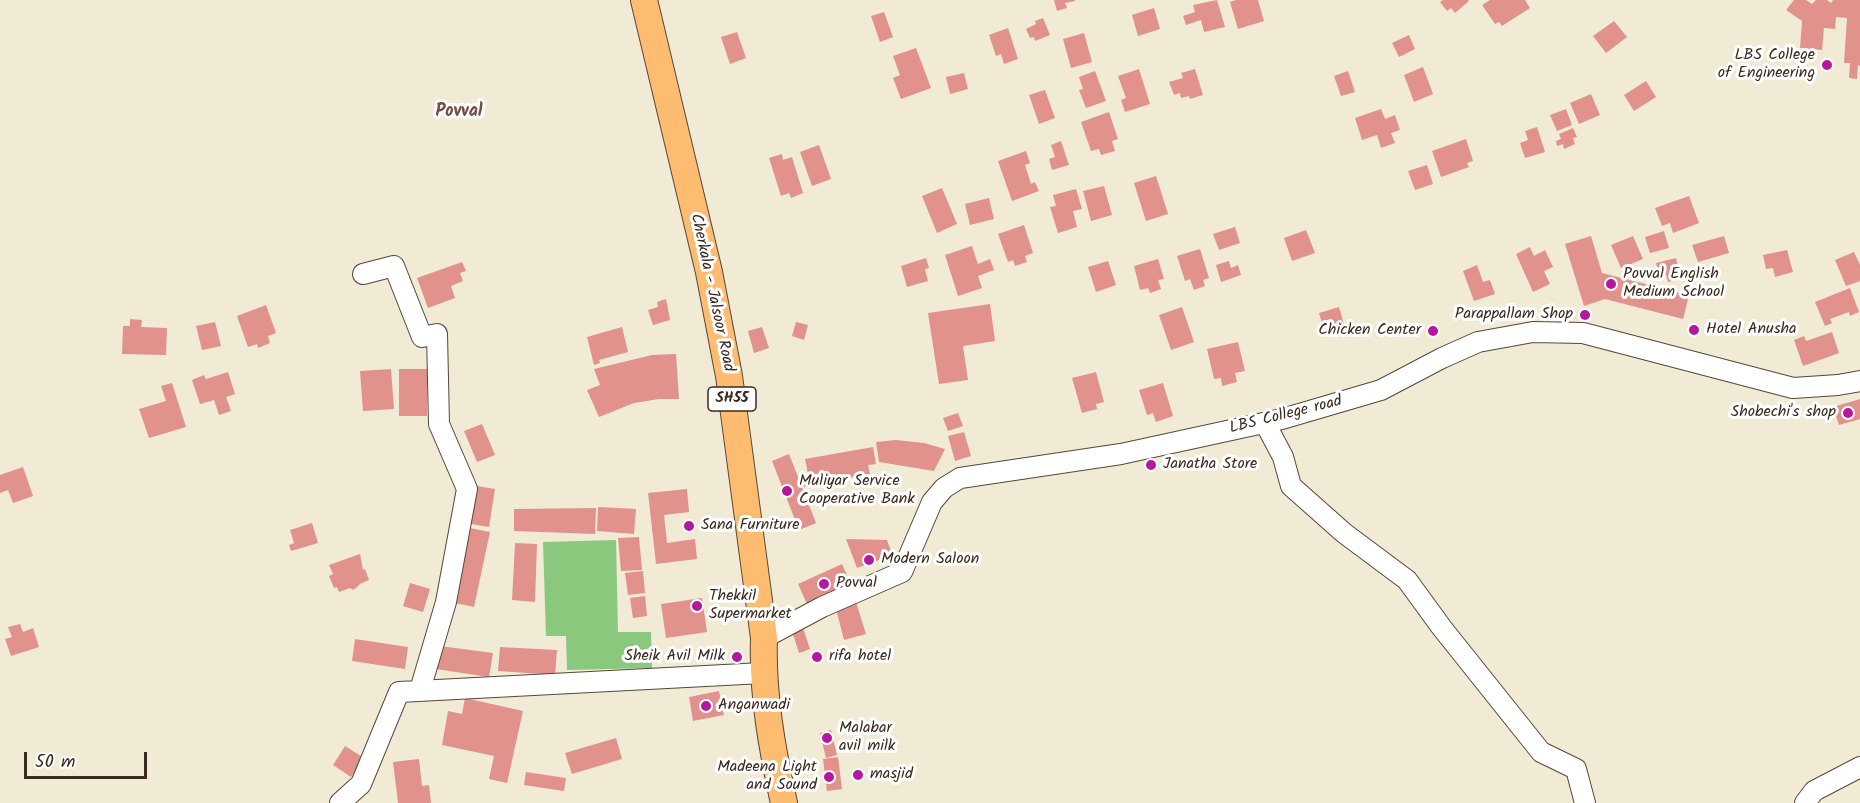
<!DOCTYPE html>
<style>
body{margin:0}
#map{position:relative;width:1860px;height:803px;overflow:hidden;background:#f1ebd5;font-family:Kalam,sans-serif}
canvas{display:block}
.scale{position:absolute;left:24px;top:752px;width:123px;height:27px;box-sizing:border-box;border:3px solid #3b2a1e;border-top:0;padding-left:8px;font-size:18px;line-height:21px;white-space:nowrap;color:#3b2a1e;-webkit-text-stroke:4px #fff;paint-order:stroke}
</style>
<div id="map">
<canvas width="1860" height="803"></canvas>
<div class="scale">50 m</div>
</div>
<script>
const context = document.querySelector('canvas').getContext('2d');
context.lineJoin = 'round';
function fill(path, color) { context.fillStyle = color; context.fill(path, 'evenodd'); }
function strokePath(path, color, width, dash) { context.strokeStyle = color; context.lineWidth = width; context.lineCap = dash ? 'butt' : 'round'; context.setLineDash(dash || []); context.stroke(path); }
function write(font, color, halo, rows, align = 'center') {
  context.font = font + ' Kalam,sans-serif'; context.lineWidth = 6; context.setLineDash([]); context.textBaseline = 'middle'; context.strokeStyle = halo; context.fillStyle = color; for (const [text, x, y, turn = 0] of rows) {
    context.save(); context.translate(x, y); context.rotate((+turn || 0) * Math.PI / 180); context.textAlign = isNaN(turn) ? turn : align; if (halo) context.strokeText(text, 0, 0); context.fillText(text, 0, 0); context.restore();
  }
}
fill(new Path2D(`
 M616,540L618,632H651L652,668L567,670L566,636H546L543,542Z`), '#8ac87e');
fill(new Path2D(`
 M1054,0H1075V1L1065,3L1067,8L1057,11Z
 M1217,0L1225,27L1204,32L1201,20L1186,25L1183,16L1195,12L1193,5Z
 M1236,0H1258L1264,21L1238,29L1230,2Z
 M1443,0H1468L1469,1L1455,13L1451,8L1447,11L1440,2Z
 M1490,0H1525L1530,8L1502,26L1499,22L1495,24L1482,5Z
 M1794,0H1806L1812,4L1816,0H1827L1831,3L1833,0H1860V66L1858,65L1857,79L1849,78L1850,63H1844L1847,18L1836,17L1835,29L1824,28L1822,50L1800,48L1802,21L1786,10Z
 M1154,8L1160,29L1138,36L1132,15Z
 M884,12L893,37L880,42L871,16Z
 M1043,18L1050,35L1035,41L1034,37L1030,38L1026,29L1036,24L1035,21Z
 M1614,21L1627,37L1606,53L1593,36Z
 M1008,28L1018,59L1004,64L1001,54L996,56L989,35Z
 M737,32L746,58L730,64L721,37Z
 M1084,33L1092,62L1071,68L1063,39Z
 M1409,35L1415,49L1399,57L1392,43Z
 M916,48L931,88L901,99L893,78L900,75L893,56Z
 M1423,67L1433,94L1414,102L1404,75Z
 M1139,69L1150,104L1125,112L1121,100L1126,98L1118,76Z
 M1195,69L1203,95L1190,99L1189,96L1181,98L1180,93L1174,95L1169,82L1183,78L1181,73Z
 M1095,71L1106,101L1086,108L1079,90L1083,89L1079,77Z
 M1348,71L1355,92L1341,96L1334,76Z
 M964,73L968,89L950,94L946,77Z
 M1646,81L1656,97L1634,111L1624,95Z
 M1045,90L1055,118L1039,124L1029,95Z
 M1591,94L1600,115L1579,124L1570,103Z
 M1381,109L1385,119L1395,115L1400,130L1391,133L1395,143L1381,148L1377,135L1362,140L1355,118Z
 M1566,109L1572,125L1557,131L1550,115Z
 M1109,112L1118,139L1112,141L1115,151L1101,155L1099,149L1091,151L1081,122Z
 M1537,127L1545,152L1525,158L1520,143L1528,140L1525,131Z
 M1573,128L1577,137L1573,138L1575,144L1564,149L1563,144L1557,146L1556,141L1561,139L1559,134Z
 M1466,139L1473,161L1467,163L1469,167L1441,177L1432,151Z
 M1061,141L1069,165L1052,170L1049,159L1055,157L1051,145Z
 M819,145L831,179L812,186L800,152Z
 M1026,151L1030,163L1025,165L1031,184L1035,182L1039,191L1012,201L998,161Z
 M782,154L783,160L792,157L803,193L791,198L789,193L781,196L769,158Z
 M1427,165L1433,184L1415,190L1408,171Z
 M1156,176L1168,214L1146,221L1134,183Z
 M1104,186L1112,215L1091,221L1083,191Z
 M942,188L957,224L937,233L922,196Z
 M1076,189L1082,209L1073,211L1077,227L1058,233L1050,207L1056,206L1053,195Z
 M1689,196L1699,223L1673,233L1670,223L1662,226L1655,208Z
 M989,198L994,219L970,225L965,204Z
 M1024,225L1033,253L1025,256L1027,262L1015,266L1013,260L1008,262L998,234Z
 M1235,227L1240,243L1219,250L1213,234Z
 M1306,230L1315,253L1292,261L1284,238Z
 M1664,231L1669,248L1650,253L1645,237Z
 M1591,236L1602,273L1689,295L1683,319L1605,299L1584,306L1565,244Z
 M1633,236L1643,259L1621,268L1611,245Z
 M1724,236L1729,253L1698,262L1692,245Z
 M972,246L978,264L990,259L994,270L978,276L982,288L958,296L945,255Z
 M1530,247L1534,256L1545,250L1553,267L1544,271L1550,284L1533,292L1516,254Z
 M1200,249L1209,278L1203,280L1205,286L1194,290L1190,279L1185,281L1177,256Z
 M1787,250L1793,272L1775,277L1773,268L1766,269L1763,255Z
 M1854,252L1860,265V281L1846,286L1835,260Z
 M926,258L929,268L925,269L928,281L907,287L901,266Z
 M1676,258L1681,279L1668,282L1666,275L1660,277L1656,263Z
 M1158,259L1164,279L1158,280L1161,289L1150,293L1148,288L1140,290L1134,266Z
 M1108,261L1116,285L1096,292L1088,267Z
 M1229,261L1231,268L1238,265L1241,275L1221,282L1216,265Z
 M462,262L466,271L460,273L463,281L451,286L455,298L428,308L417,278Z
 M1477,265L1483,282L1490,280L1495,294L1474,301L1463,271Z
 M1850,288L1859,312L1850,316L1849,312L1830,319L1832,323L1825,326L1815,302Z
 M666,299L670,320L653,325L648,310L658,307L657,302Z
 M990,304L995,341L963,346L968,380L939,384L928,313Z
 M266,305L276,333L268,336L270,343L258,348L257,344L248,347L237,316Z
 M1182,307L1194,342L1171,350L1159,315Z
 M1339,307L1344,324L1324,330L1319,313Z
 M130,319L142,320L141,327L167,328L166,355L122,354L123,326H130Z
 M215,322L221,346L202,350L196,326Z
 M796,322L808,325L804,340L792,336Z
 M622,327L628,352L599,360L600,363L594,365L587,337Z
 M762,327L769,348L754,353L748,331Z
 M1832,332L1839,353L1803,366L1794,340L1804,336L1806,341Z
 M1238,342L1245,371L1235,373L1237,382L1222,386L1221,378L1214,379L1207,349Z
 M676,354L679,399H659L634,403L599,417L587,390L600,385L594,369L652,355Z
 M391,369L394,409L363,411L360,371Z
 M399,369H427V416H399Z
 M228,372L235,394L226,397L231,411L219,415L214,400L200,404L192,380L204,375L206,379Z
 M1096,372L1104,402L1096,404L1097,409L1082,413L1072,378Z
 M172,383L186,427L149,438L139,409L166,401L161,386Z
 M1163,383L1173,416L1156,422L1153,413L1147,415L1139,390Z
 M1860,399V419L1839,425L1833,407Z
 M958,413L963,426L948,431L943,418Z
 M482,424L495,455L477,462L464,431Z
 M964,432L971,456L955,461L948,436Z
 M896,440L924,443L945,449L934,471L879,462L876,442Z
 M873,447L876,464L868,465L870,474L802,487L800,475L808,474L805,459Z
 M789,454L816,523L799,530L772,461Z
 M23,467L33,496L13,503L8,490L0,493V475Z
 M477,486L495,489L489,527L471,524Z
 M687,489L689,512L664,515L667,543L695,539L697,559L656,564L648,493Z
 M598,507L636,509L634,534L597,531Z
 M596,508L595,534L514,531V509Z
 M312,523L318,543L291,551L289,545L294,543L290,530Z
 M470,528L490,532L474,607L455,603Z
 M639,537L642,570L621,571L618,538Z
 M846,539L887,540L891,551L885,553L887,557L857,568Z
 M515,543L537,544L535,602L512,600Z
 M360,554L363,570L365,569L369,580L360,584L356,588L353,590L350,588L339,592L337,587L334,588L329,576L333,574L329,565Z
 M842,564L851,584L807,604L798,584Z
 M643,571L645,593L628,595L625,573Z
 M410,583L430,589L423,612L403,606Z
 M645,596L647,616L633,618L630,598Z
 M702,598L707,632L666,638L661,604Z
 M856,602L866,634L844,640L836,609Z
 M20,624L23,632L33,628L39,647L11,656L5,639L12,637L8,627Z
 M803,628L810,649L799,653L792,631Z
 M355,639L408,647L405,669L352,661Z
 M440,646L493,653L489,677L436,669Z
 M500,647L557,650L555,675L498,671Z
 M719,691L724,715L693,721L689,697Z
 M465,698L523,711L507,783L489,779L494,756L442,745L448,711L462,714Z
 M831,730L837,755L826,758L820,733Z
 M616,738L622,759L572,774L565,753Z
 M345,746L364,758L351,777L333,765Z
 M838,757L842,789L827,791L823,759Z
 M419,759L422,786L429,785L431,803H398L393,762Z
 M526,772L566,778L564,791L524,785Z`), '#e1928c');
const minor = new Path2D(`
 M363,274L394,266L422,337L437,334L439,424L467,489L446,602L420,690
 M1265,423L1283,457L1291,486L1344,533L1407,580L1442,628L1541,752L1576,769L1585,803
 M764,638L822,607L902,572L932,502L944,488L960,478L1121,454L1282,419L1381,390L1442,358L1478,342L1533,332L1583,333L1793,388L1838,385L1860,381
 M340,803L361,784L399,692L763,673
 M1805,803L1814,791L1860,767`);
const major = new Path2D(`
 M644,0L709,272L729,376L764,638C762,693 772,749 784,803`);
strokePath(minor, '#564739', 22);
strokePath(major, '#564739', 28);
strokePath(minor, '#fff', 20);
strokePath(major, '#fdbc70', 26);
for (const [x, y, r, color] of [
 [1827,65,6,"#b5179e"],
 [1611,284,6,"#b5179e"],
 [1585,315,6,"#b5179e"],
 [1694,330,6,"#b5179e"],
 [1433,331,6,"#b5179e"],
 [1848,413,6,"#b5179e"],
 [1151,465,6,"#b5179e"],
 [787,491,6,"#b5179e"],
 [689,526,6,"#b5179e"],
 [869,560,6,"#b5179e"],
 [824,584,6,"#b5179e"],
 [697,606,6,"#b5179e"],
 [737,657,6,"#b5179e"],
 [817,657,6,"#b5179e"],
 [706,706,6,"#b5179e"],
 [827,738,6,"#b5179e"],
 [858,775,6,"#b5179e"],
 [829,777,6,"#b5179e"]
]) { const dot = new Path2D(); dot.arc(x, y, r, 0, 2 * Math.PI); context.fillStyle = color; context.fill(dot); strokePath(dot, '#fff', 2); }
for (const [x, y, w] of [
 [732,399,48]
]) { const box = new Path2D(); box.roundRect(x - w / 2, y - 12, w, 24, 4.5); context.fillStyle = '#fff'; context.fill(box); strokePath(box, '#3b2a1e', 1.5); }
write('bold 15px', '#3b2a1e', null, [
 ["SH55",732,399]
]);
write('16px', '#3b2a1e', '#fff', [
 ["LBS College",1815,56,"right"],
 ["of Engineering",1815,74,"right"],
 ["Povval English",1623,275],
 ["Medium School",1623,293],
 ["Parappallam Shop",1573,315,"right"],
 ["Hotel Anusha",1706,330],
 ["Chicken Center",1421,331,"right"],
 ["Shobechi's shop",1836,413,"right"],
 ["Janatha Store",1163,465],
 ["Muliyar Service",799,482],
 ["Cooperative Bank",799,500],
 ["Sana Furniture",701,526],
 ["Modern Saloon",881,560],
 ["Povval",836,584],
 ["Thekkil",709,597],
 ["Supermarket",709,615],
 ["Sheik Avil Milk",725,657,"right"],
 ["rifa hotel",829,657],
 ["Anganwadi",718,706],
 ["Malabar",839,729],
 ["avil milk",839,747],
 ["Madeena Light",817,768,"right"],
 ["and Sound",817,786,"right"],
 ["masjid",870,775]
], 'left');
write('16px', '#3b2a1e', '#fff', [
 ["Cherkala - Jalsoor Road",711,293,78],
 ["LBS College road",1286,416,-14]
]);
write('bold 18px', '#754e44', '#fff', [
 ["Povval",459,113]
]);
</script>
